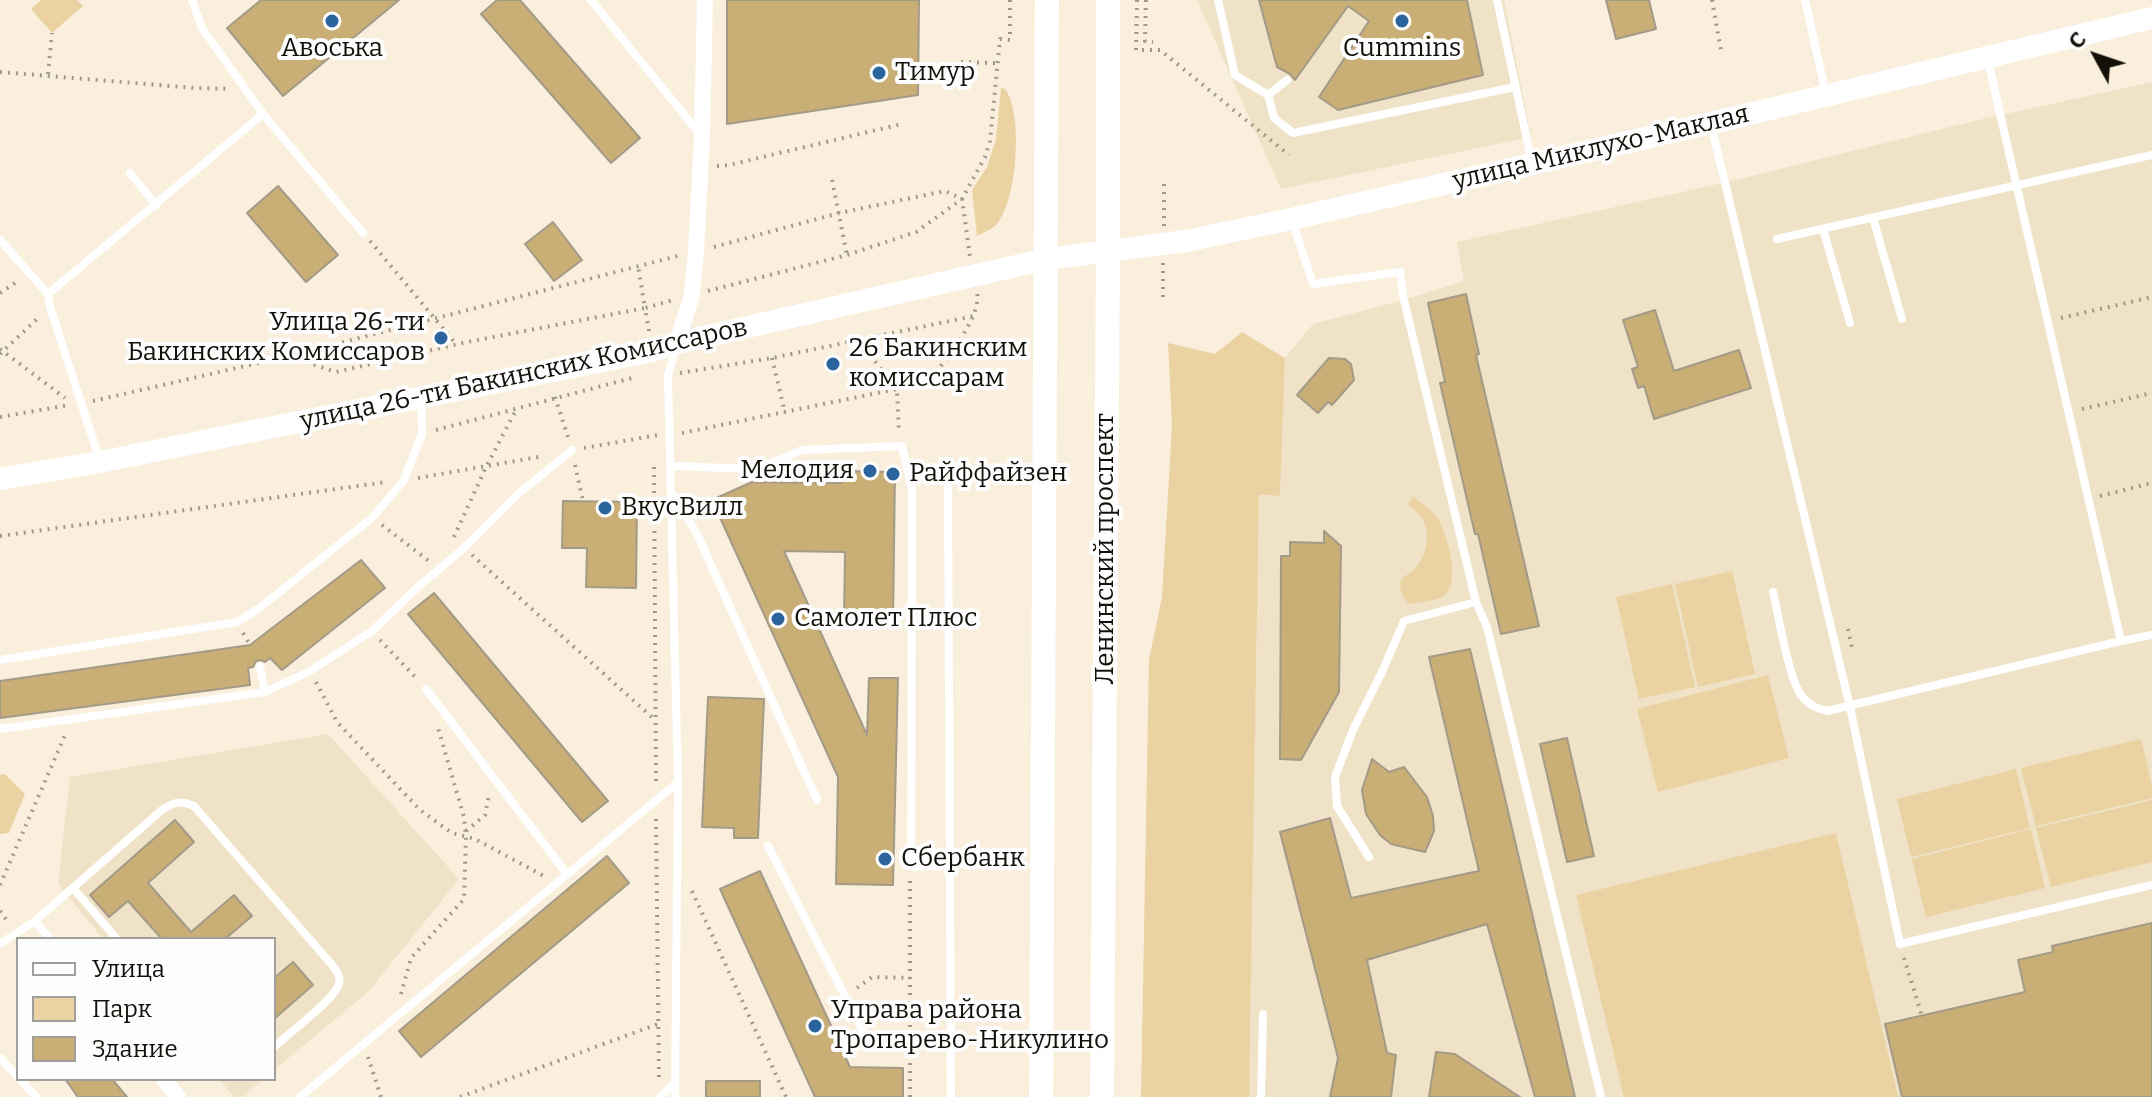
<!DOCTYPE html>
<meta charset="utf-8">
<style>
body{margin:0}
#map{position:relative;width:2152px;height:1097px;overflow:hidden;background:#f9efdc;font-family:Bitter,serif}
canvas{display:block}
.legend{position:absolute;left:16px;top:937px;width:260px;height:144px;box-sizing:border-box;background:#fdfdfd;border:2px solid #a09f9c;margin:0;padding:10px 14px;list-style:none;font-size:24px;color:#14110b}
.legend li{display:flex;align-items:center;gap:16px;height:40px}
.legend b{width:40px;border:2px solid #a09f9c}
.north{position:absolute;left:2056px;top:16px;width:80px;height:80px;-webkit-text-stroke:6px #fdfdfd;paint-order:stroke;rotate:310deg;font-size:22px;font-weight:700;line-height:32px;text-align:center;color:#14110b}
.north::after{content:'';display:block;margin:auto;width:28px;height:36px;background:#14110b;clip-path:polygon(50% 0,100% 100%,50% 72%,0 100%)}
</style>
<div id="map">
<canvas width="2152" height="1097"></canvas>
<ul class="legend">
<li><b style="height:10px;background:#fff"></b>Улица</li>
<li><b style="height:22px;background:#ead2a3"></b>Парк</li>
<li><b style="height:22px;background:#c9ae76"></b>Здание</li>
</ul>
<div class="north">С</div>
</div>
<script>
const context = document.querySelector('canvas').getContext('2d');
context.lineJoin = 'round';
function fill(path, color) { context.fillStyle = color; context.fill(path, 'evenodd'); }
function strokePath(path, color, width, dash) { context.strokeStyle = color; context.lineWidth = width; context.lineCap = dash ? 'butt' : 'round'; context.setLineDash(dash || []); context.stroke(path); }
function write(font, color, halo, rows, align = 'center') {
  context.font = font + ' Bitter,serif'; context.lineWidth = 8; context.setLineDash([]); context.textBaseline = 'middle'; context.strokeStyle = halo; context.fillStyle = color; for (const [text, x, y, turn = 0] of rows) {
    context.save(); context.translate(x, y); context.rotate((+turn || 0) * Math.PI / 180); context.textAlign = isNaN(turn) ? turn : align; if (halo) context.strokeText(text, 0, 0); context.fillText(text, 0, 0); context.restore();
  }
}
fill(new Path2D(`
 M1197,0H1504L1531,137L1281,189Z
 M2152,82V1097H1249L1259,493L1280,495L1285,358L1313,324L1404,300L1464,281L1457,242L1736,180L1978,120Z
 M328,734L459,879L369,991L274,1070V939H103L58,884L70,777Z
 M219,1079H264L242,1097H234Z`), '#efe2c7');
fill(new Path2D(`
 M41,0H77L83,6L52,33L31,9Z
 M1001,87L1006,90C1023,118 1017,196 998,223C993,229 984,232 977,236L972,190L987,167L996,139Z
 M1242,332L1285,358L1280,496L1259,494L1249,1097H1141L1149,659L1162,597L1172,425L1168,343L1215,354Z
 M1413,497C1422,503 1431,509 1437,517C1447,533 1461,580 1445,595C1437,601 1419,602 1409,604C1404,599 1398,589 1401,581C1403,576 1411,573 1415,569C1427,555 1432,533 1421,517C1418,512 1412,508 1408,504Z
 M1732,571L1755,674L1698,687L1675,584Z
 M1672,584L1695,687L1639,699L1616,597Z
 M1768,675L1789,758L1658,792L1637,709Z
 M2141,739L2152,785V798L2036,826L2021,768Z
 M2016,769L2030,828L1911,857L1897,799Z
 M5,774L25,794L9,833L0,834V775Z
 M2152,800V862L2051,887L2036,828Z
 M2031,829L2045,888L1926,917L1912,859Z
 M1836,833L1898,1097H1624L1576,895Z`), '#ead2a3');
const building = new Path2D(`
 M261,0H399L283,96L227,28Z
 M497,0H520L640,138L611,163L481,14Z
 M727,0H919L918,95L727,124Z
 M1259,0H1467L1483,75L1338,110L1319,97L1369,21L1348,6L1295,80L1290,74L1277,67Z
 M1606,0H1649L1656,29L1616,39Z
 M278,186L338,255L306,282L247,213Z
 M553,222L582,260L554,281L525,244Z
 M1466,294L1479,354L1476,355L1539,626L1501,634L1478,534H1475L1440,383L1445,382L1428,303Z
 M1655,310L1674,371L1739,350L1751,388L1654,419L1644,386L1638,388L1632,369L1638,367L1623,320Z
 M1329,358L1345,359L1351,364L1354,380L1332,405L1328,402L1318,413L1297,395Z
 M842,471L895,472L893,620L844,619L845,552L784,551L867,735L869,678H898L893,885L836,884L838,777L712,500L752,482L841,483Z
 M563,501L637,502L636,588L586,587L587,548H562Z
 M1324,531L1341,546L1339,692L1301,760L1280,759L1281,556H1290V542L1324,543Z
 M361,560L385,588L282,670L270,658L265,662L261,660L256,661L253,667L248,668L250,685L0,718V681L250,645Z
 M434,593L608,801L582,822L408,614Z
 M1470,649L1575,1097H1535L1487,924L1367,960L1387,1053L1396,1055L1391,1097H1330L1338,1058L1280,832L1330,818L1351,898L1479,871L1429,657Z
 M708,697L764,699L758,838H734V828L702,827Z
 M1567,738L1594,856L1567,862L1540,744Z
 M1372,759L1389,772L1404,767L1427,797L1433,816L1434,831L1425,852L1391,844L1380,835L1366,814L1362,790Z
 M175,820L194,842L148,883L191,932L234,895L252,916L225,939H162L128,901L109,917L90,895Z
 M607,856L629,883L421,1057L399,1031Z
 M760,871L850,1067L903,1068V1097H815L720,889Z
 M2152,923V1097H1902L1885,1024L2025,992L2018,960L2053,952L2052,946Z
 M293,962L313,985L274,1019V978Z
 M1436,1052L1455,1054L1520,1097H1429Z
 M65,1079H112L127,1097H78Z
 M706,1081H760V1097H706Z`);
fill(building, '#c9ae76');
strokePath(building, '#a39a88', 2);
strokePath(new Path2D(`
 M1137,0L1136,50H1160L1289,155
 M1146,0L1145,41L1153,42
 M1712,0L1721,50
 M961,62L996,63
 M0,72L195,88L230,89
 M48,74L52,33
 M717,166L729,165L902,124
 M832,180L847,255
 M1164,226V180
 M370,241L456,344
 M714,247L839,213L945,191L962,199L970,257
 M708,291L847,255L916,232L962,199L985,157L990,141L1000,39L1010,40V0
 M0,293L18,281
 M1163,297V263
 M2061,318L2152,297
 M649,331L645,308L673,300
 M0,349L65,398
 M865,349L897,389L929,382C944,360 982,318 977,293
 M0,354L39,317
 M291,357L336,372L467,342L645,308L638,266
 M772,358L785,413
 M680,373L772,358L974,316
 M555,397L568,437
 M93,401L289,356L678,256
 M2082,409L2152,393
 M0,417L69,405
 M436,430L632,378
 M682,433L897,389L899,433
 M584,448L658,435
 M575,465L583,501
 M654,467L656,783
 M418,478L544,456
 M2100,496L2152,483
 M382,525L429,561
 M0,536L386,482
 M454,537L486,467L516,410
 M472,555L655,720
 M1848,629L1852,648L1849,649
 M243,633L250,645
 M380,640L418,680
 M316,682L337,722L420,810L452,833L475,839L544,876
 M656,819L659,1079
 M466,831L485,815L489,795
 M0,885L66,733
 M692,891L786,1097
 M0,911L8,922
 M1904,958L1922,1016
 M857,988L872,977L910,978
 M401,994L411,958L464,899L466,837L464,817L438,728
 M910,1027V879
 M368,1057L381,1097
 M460,1097L658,1024
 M910,1097V1051`), '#a0998b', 4, [2, 6]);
strokePath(new Path2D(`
 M591,0L699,133
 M1218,0L1235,75L1268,95
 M1497,0L1532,163
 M1805,0L1826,94
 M1988,61L2121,641L2152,635
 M1287,80L1268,95L1274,118L1293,133L1515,87
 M263,114L363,233
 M1711,124L1850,707L1900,944L2152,885
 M130,173L156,205
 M1873,218L1902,319
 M1292,221L1313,284L1400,272L1404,300L1476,602L1487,627L1601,1097
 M1823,229L1850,323
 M1777,239L2152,155
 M0,240L48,294
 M100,461L50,307L48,294L263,114L202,28L192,0
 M671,466L757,469L802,450L902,446L912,489L911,867L949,866
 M948,485L951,1097
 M672,493L697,534L817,800
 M1773,592C1779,617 1788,676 1801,695C1808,705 1816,708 1827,711L2121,641
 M0,660L237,622L261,607L373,517L404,480L422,434L421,400
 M260,667L265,692
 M426,689L567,874
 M0,729L265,692L310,671L372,631L418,587L464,548L517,495L572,450
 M768,846L865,1035L910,1041L951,1042
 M1369,857L1337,806L1335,777L1353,730L1382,672L1404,621L1476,602
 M73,888L117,939
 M35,921L163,809C175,802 181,800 194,806L333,966C337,972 341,977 339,984C336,998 287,1035 274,1047
 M0,944L35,921L50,939
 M0,1058L18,1077
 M20,1079L36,1097
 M300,1097L678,782
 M660,1097L675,1083
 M675,1097L678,782L668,375L676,347
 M1261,1097L1263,1014`), '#fff', 8);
strokePath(new Path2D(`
 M677,343L692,295L696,251L702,136L705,0
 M164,1079L178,1097`), '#fff', 16);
strokePath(new Path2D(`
 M0,479L100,462L652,351L677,343L1047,259L1186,241L1291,219L1711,123L2152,18`), '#fff', 22);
strokePath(new Path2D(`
 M1041,1097L1047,0
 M1102,1097L1108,251V0`), '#fff', 24);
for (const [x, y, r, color] of [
 [332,21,8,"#2b639c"],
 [1402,21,8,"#2b639c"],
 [879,73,8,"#2b639c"],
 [441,338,8,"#2b639c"],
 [833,364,8,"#2b639c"],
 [870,471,8,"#2b639c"],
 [893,474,8,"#2b639c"],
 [605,508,8,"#2b639c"],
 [778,619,8,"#2b639c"],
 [885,859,8,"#2b639c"],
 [815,1026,8,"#2b639c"]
]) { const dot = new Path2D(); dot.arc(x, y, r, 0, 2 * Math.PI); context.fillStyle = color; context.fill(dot); strokePath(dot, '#fdfdfd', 3); }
write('26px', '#14110b', '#fdfdfd', [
 ["Авоська",332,49,"center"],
 ["Cummins",1402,49,"center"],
 ["Тимур",895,73],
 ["Улица 26-ти",425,323,"right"],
 ["Бакинских Комиссаров",425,353,"right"],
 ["26 Бакинским",849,349],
 ["комиссарам",849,379],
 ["Мелодия",854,471,"right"],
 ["Райффайзен",909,474],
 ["ВкусВилл",621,508],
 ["Самолет Плюс",794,619],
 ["Сбербанк",901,859],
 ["Управа района",831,1011],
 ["Тропарево-Никулино",831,1041]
], 'left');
write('26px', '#14110b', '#fdfdfd', [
 ["улица Миклухо-Маклая",1601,148,-13],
 ["улица 26-ти Бакинских Комиссаров",524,375,-12],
 ["Ленинский проспект",1106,549,-90]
]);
</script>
